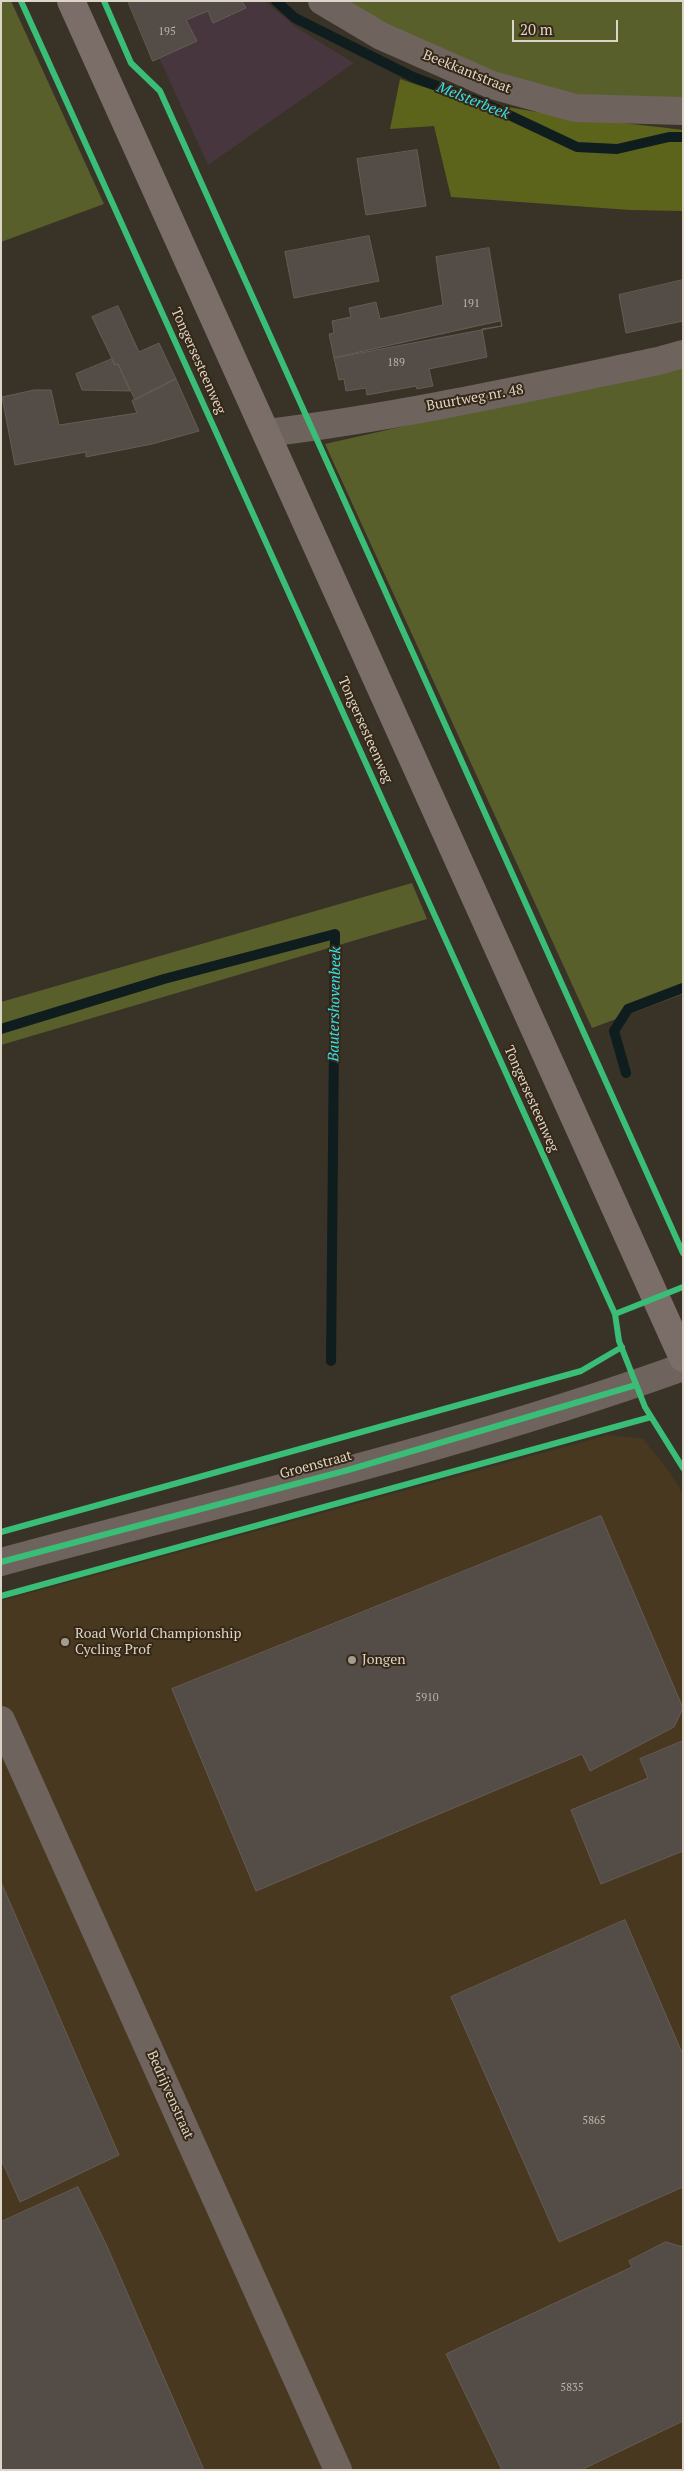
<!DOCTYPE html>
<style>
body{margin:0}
#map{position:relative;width:684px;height:2471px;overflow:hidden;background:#393227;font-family:"PT Serif",serif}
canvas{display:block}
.frame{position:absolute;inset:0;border:2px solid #ded5c9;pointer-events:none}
.scale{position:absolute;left:512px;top:20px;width:106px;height:22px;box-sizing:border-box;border:2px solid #ded5c9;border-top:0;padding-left:6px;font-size:15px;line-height:18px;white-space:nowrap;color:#ded5c9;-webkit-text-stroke:4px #362816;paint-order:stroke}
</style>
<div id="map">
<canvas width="684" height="2471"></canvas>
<div class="frame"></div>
<div class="scale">20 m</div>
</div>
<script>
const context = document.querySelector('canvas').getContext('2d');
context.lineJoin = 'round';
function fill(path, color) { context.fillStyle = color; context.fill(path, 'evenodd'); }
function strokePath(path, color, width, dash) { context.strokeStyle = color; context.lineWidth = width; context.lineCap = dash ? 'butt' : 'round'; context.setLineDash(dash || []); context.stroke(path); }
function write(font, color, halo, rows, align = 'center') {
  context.font = font + ' "PT Serif",serif'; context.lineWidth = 4; context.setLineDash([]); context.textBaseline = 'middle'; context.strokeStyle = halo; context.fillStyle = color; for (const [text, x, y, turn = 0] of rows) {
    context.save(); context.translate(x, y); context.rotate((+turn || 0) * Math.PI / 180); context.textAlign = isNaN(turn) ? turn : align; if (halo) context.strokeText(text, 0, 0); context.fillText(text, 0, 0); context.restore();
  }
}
fill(new Path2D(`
 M133,1H265L297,28L354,63L208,165Z`), '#47363d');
fill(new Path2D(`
 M608,1435L643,1439L668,1470L683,1494V2470H1V1601Z`), '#493820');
fill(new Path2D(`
 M1,1H11L104,204L1,242Z
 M336,1H683V109L576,100L485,72Z
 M683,363V994L592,1028L325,444Z
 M412,883L427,919L1,1045V1002Z`), '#585f2b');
fill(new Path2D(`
 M400,79C491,112 588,118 683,130V211L630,210L451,197L434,126L390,129Z`), '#5c631b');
strokePath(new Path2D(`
 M276,1L295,18L413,77L490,106L577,147L617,149L669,137H683
 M1,1029L164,979L335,934L331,1361
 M626,1073L614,1031L628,1009L683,988`), '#101d1e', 10);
const building = new Path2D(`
 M128,1H242L246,8L213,23L208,11L186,20L197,41L153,61Z
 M417,150L426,206L366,215L357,159Z
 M369,236L379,281L294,298L285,252Z
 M489,248L502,326L334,358L329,334L334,333L332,321L351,317L349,308L376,302L380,319L443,305L436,257Z
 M683,280V321L626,333L619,295Z
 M118,306L139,352L159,343L176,379L135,400L118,364L115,365L92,317Z
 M501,321L502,326L482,329L487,357L429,369L433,386L417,389L416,386L367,395L366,388L346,391L344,379L339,380L334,358Z
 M112,359L115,365L118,364L130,391L82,390L76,374Z
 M176,379L199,431L152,444L86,457V452L15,465L2,397L34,390H51L59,425L137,413L132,401Z
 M601,1516L683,1708L674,1727L590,1771L582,1754L256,1891L172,1689Z
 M683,1741V1851L601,1884L571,1810L648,1778L640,1759Z
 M1,1882L119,2155L20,2202L1,2159Z
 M625,1920L683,2055V2187L559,2242L451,1997Z
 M78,2187L106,2244L204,2470H1V2222Z
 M666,2242L683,2247V2421L581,2470H502L446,2354L632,2267L629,2261Z`);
fill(building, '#544c46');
strokePath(building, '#655c56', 1);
strokePath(new Path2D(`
 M322,1L381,36L492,85L575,108L683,111
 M266,433C397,417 528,388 658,361L683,354
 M1,1562C229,1500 461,1447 683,1367
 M1,1720L338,2470`), '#6f635e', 28);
strokePath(new Path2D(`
 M71,1L683,1358`), '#7b6d67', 28);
strokePath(new Path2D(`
 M21,1L615,1314L619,1341L645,1407L683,1468
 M104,1L131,63L160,91L683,1253
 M615,1314L683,1287
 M1,1532L581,1371L622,1347
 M1,1562L348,1470L636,1385
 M1,1596L651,1417`), '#3abd76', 6);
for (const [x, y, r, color] of [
 [65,1642,5,"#a49c90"],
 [352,1660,5,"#a49c90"]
]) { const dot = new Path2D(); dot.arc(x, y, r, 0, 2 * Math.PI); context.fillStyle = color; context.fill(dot); strokePath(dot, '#362816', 2); }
write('11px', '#bcb3a8', null, [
 ["195",167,32],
 ["191",471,304],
 ["189",396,363],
 ["5910",427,1698],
 ["5865",594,2121],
 ["5835",572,2388]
]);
write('14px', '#ded5c9', '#362816', [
 ["Beekkantstraat",467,72,22],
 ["Tongersesteenweg",198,361,66],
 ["Buurtweg nr. 48",475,398,-10],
 ["Tongersesteenweg",365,730,66],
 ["Tongersesteenweg",531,1099,66],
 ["Groenstraat",316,1465,-15],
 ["Bedrijvenstraat",170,2095,66]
]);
write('14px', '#ded5c9', '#362816', [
 ["Road World Championship",75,1634],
 ["Cycling Prof",75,1650],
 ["Jongen",362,1660]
], 'left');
write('italic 15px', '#33e2f1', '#362816', [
 ["Melsterbeek",473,101,22],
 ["Bautershovenbeek",335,1004,-89]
]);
</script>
